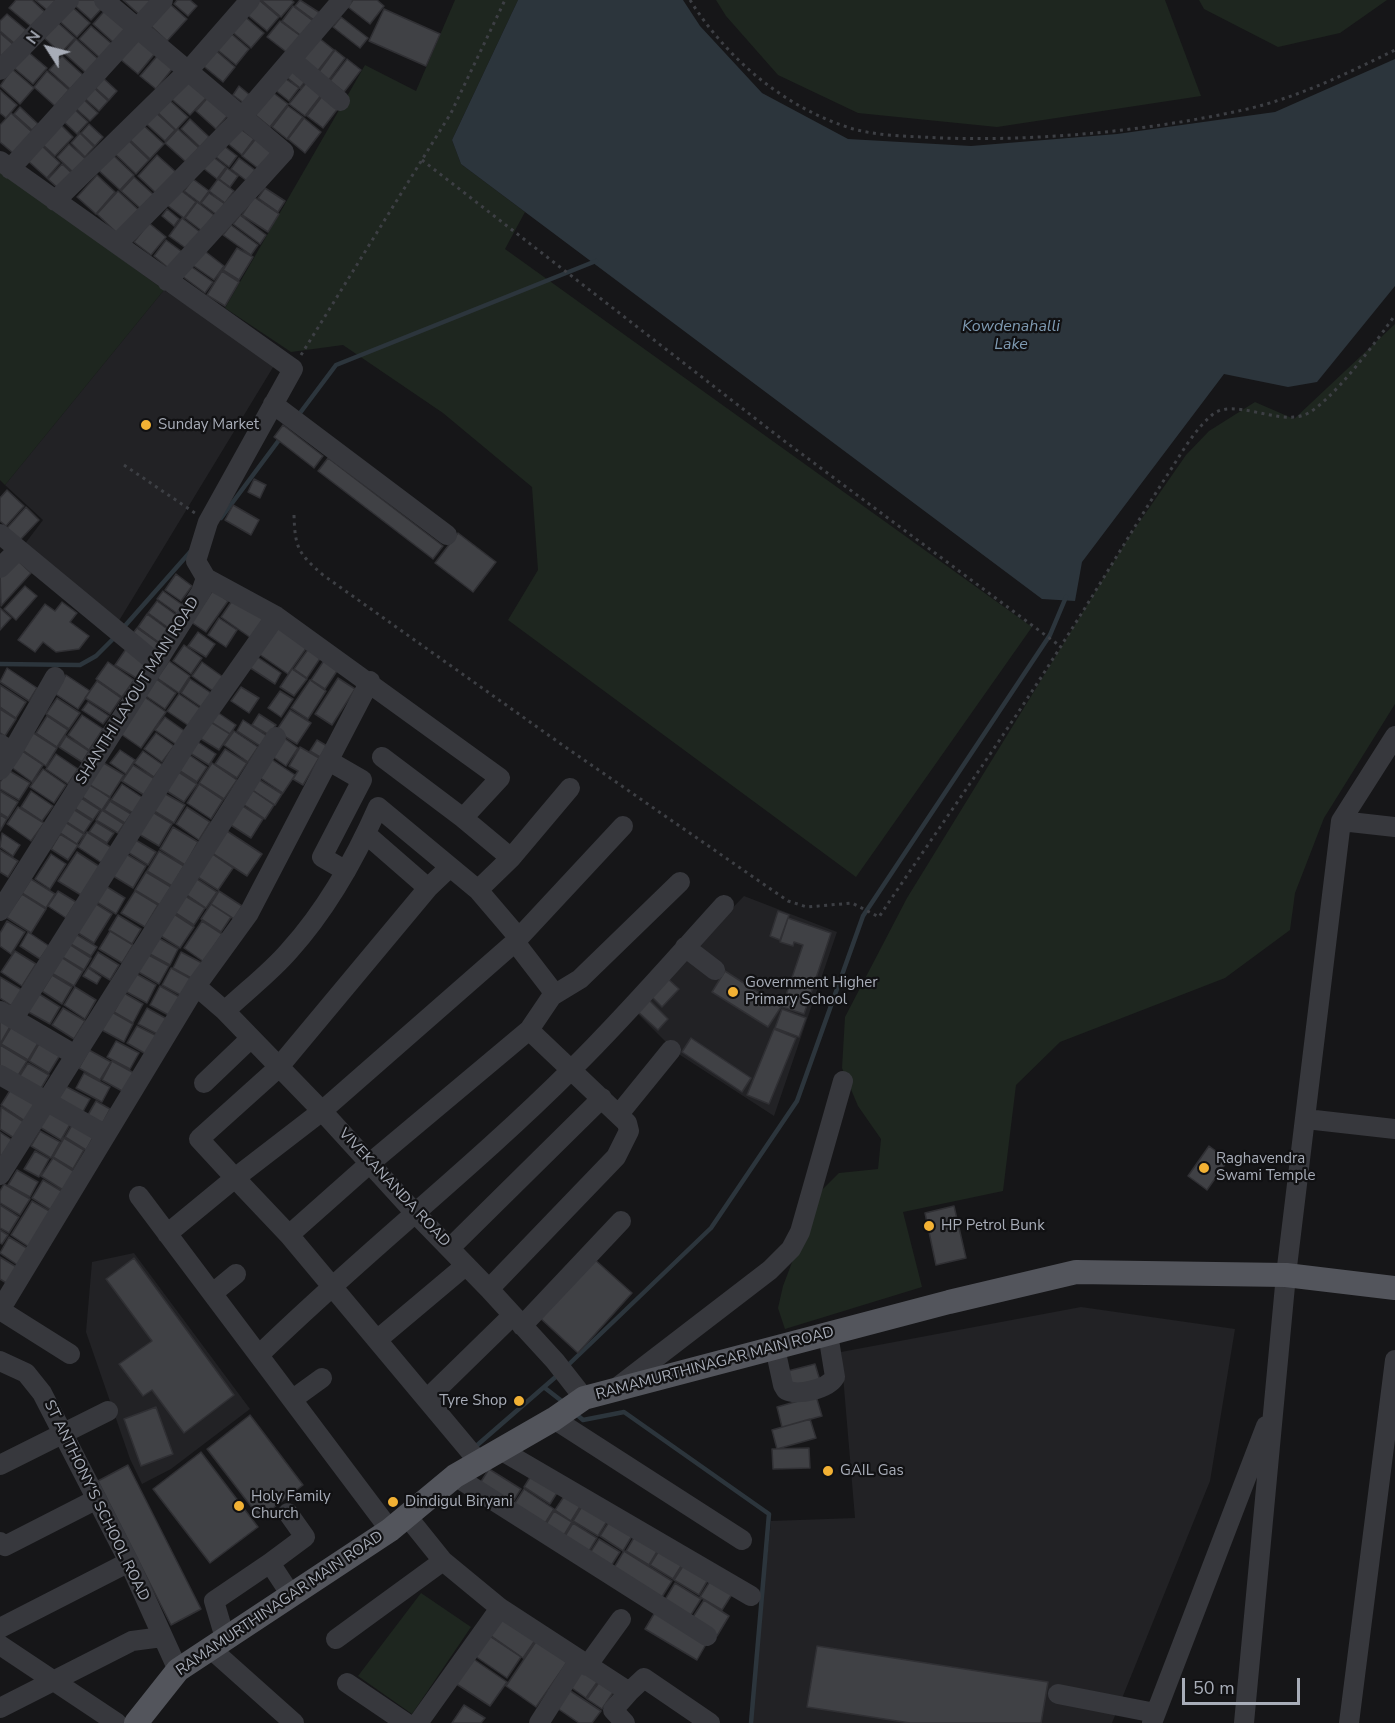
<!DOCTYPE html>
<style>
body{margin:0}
#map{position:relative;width:1395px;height:1723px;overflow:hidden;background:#161618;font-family:"Nunito Sans",sans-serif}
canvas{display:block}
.north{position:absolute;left:18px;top:18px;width:60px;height:60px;-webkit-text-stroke:4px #111113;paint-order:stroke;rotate:306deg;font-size:16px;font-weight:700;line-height:24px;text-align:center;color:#a8adb8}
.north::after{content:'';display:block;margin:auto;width:21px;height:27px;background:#a8adb8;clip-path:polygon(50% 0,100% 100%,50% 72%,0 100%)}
.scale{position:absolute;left:1182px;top:1678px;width:118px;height:27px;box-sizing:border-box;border:3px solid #a8adb8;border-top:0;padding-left:8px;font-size:18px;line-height:21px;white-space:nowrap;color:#a8adb8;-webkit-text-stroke:4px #111113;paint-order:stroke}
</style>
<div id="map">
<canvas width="1395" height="1723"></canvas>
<div class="north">N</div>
<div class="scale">50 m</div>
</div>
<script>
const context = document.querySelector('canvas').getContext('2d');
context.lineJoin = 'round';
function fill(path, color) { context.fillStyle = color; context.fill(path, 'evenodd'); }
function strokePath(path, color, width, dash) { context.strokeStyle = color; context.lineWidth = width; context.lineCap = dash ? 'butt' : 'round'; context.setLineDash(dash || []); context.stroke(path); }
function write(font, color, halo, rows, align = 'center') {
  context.font = font + ' "Nunito Sans",sans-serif'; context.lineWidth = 4.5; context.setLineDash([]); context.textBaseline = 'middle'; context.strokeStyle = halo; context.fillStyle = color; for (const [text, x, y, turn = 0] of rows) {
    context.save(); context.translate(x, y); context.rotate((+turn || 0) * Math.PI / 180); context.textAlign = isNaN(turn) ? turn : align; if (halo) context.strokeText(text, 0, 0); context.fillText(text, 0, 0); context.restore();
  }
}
fill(new Path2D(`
 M164,290L275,364L117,624L24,545L43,520L5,485Z
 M744,896L837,932L774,1116L677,1053L634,1010Z
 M134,1253L250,1409L171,1469L142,1484L130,1459L86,1332L92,1262Z
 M1081,1307L1235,1329L1210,1481L1112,1723H749L771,1521L855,1518L841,1352Z`), '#222225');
fill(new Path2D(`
 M455,0H518L452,140L461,164L525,212L505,249L1032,627L856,877L508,620L538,570L532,487L443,413L343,345L291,352L225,308L365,65L416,91Z
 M716,0H1165L1201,96L997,127L858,113L778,75L726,16Z
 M1199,0H1387L1340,33L1278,47L1204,9Z
 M0,170L164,290L5,485L0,480Z
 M1395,324V704L1324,818L1295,893L1290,930L1225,978L1060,1042L1016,1085L1003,1191L903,1212L922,1287L785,1329L778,1308L783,1286L818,1194L839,1173L878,1169L881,1139L858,1106L842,1068L845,1017L907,898L1129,537L1186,455L1209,431L1255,402L1294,419Z
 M421,1593L471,1627L412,1714L358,1676Z`), '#1e261f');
fill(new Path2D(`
 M518,0H683L700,26L762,93L848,139L971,146L1117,134L1275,112L1395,59V286L1317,382L1288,387L1224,374L1082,562L1075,601L1042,599L461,164L452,140Z`), '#2c353c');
strokePath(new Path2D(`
 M297,417L336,365L596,261
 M221,518L282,436
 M123,628L191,551
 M0,664L80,665L96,656L116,636
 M565,1368L711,1228L797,1101L863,916L1050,635L1066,597
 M545,1388L563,1402
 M576,1414L583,1420L624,1412L769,1514L751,1723
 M475,1447L559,1374`), '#2c353c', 4.5);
const building = new Path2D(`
 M16,0H32L46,13L33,28L9,8Z
 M35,0H56L47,10Z
 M73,0H99L105,5L91,20L71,2Z
 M123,0H155L141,16Z
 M177,0H190L197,6L188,16L174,4Z
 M259,0L279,17L267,31L244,12Z
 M261,0H291L294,2L281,17Z
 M300,0L323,15L318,23L295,6Z
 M353,0H377L384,6L370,24L348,7Z
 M170,4L187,19L167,41L151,26Z
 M70,5L90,23L77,37L57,19Z
 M293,6L316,23L304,38L282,21Z
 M107,8L129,27L114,43L93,24Z
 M384,9L440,34L426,66L369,41Z
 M7,14L26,30L15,44L0,31V21Z
 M243,15L264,33L251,48L230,30Z
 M341,17L368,38L360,48L333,27Z
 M56,21L75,38L61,53L42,36Z
 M280,21L302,37L289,54L267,37Z
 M91,26L112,44L100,58L79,39Z
 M228,31L249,49L236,65L214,47Z
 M0,33L14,45L0,57Z
 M139,36L157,51L138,74L120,59Z
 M319,38L334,50L317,72L302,60Z
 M76,39L98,59L86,73L64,53Z
 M214,49L235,67L223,82L201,64Z
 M335,50L345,58L328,81L318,73Z
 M27,51L47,68L33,84L13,67Z
 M158,55L173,68L156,89L140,76Z
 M62,56L83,75L70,89L49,70Z
 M347,59L361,70L344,92L330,81Z
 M293,64L309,76L300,88L284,75Z
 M12,69L34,88L20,104L0,86Z
 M47,71L69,90L55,106L34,87Z
 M100,75L117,91L109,100L91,84Z
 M186,76L208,96L190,115L168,96Z
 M283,77L299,88L289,101L274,89Z
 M307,82L322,94L305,116L289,104Z
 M91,85L108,101L99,111L81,95Z
 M239,86L251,96L245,104L233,95Z
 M0,90L17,105L6,118L0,113Z
 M271,91L288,104L270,127L253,113Z
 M210,95L230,113L216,129L196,111Z
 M323,95L339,107L323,128L307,116Z
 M80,96L98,113L90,121L72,105Z
 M165,96L188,117L176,130L154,109Z
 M288,106L303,117L287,139L272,127Z
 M20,107L38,124L32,130L14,114Z
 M72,107L88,122L77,134L61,119Z
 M152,109L175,130L165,141L142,120Z
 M11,113L32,132L13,153L0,142V125Z
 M304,118L321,132L305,153L288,139Z
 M190,119L209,137L200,147L181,129Z
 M141,123L164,144L150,159L127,137Z
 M60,124L73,137L55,156L42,144Z
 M89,124L103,137L95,146L81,133Z
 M238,127L254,139L242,155L226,142Z
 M178,129L199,148L186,162L165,143Z
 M80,133L94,147L85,157L71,143Z
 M258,136L274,149L259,169L242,156Z
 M126,138L149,160L136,174L113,152Z
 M69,144L88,161L76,175L57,157Z
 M41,145L60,163L47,178L27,160Z
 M224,146L237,156L229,167L216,157Z
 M111,153L134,175L120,190L97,169Z
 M157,155L178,174L158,195L138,176Z
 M212,156L226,167L217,179L203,168Z
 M239,158L255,170L247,181L231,169Z
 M62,164L75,176L61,191L48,179Z
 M227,168L238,176L230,187L219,179Z
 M97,175L115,192L96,214L77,197Z
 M134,177L154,195L141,209L121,191Z
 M193,179L209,191L200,203L184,191Z
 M218,179L234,191L225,203L209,191Z
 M265,188L285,201L278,212L258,198Z
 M179,189L196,202L184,218L167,205Z
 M118,191L141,212L119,235L97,214Z
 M209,193L225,204L217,215L201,203Z
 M254,197L279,214L268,232L242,215Z
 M197,202L214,215L202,231L185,218Z
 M167,209L179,219L174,226L162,216Z
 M240,215L266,235L260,244L233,224Z
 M182,218L200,232L187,249L169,236Z
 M149,223L166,237L151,255L134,242Z
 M231,225L258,245L251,255L223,235Z
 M166,240L185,254L172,271L154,256Z
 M237,248L253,257L239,280L223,270Z
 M202,249L224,266L214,280L191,264Z
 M189,265L213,282L205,293L182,276Z
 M222,271L239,282L225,306L207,295Z
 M283,425L323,456L314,468L274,437Z
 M328,458L443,546L433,559L318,471Z
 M254,479L266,485L260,498L248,492Z
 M7,490L24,506L6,526L0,521V498Z
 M233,505L259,520L251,535L225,520Z
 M26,507L39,520L20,540L7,528Z
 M458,533L496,562L473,592L435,563Z
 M14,557L31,573L1,606L0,572Z
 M176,574L192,586L181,601L165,590Z
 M25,586L37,596L16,620L4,609Z
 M213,590L228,601L206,632L191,622Z
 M163,591L184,606L178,614L157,599Z
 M234,598L264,619L251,638L221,617Z
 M157,601L179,617L170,629L148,613Z
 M62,602L77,613L70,622L89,636L79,649L56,652L43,642L35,652L18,640L45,604L55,611Z
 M0,608L11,618L0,630Z
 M147,614L170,631L161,644L138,627Z
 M219,618L237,630L226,647L208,635Z
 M275,624L307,647L288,674L256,652Z
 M137,628L161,645L154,655L130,637Z
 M198,632L215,644L206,657L188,646Z
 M184,645L202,658L191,674L173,661Z
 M309,648L321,657L307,678L294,669Z
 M126,649L146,663L136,678L115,665Z
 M253,654L281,673L275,684L246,665Z
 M325,659L339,668L325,689L311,680Z
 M169,661L190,676L179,693L157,678Z
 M108,662L134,680L122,697L96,679Z
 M202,662L223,677L213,691L192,676Z
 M7,668L37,688L29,701L0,682Z
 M292,669L307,679L294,696L280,687Z
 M66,675L90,691L78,709L54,693Z
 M155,678L176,693L165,709L143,694Z
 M338,678L355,689L332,725L315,714Z
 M190,679L214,695L204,709L181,693Z
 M310,680L326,691L308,719L291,708Z
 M97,681L121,698L110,714L85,698Z
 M0,685L26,702L16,718L0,707Z
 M241,687L259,698L249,713L231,701Z
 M280,691L293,699L281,717L268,708Z
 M179,694L204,711L192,728L167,711Z
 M143,696L166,712L141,748L118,732Z
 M57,698L80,713L69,729L46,714Z
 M88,702L109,716L103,724L82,710Z
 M0,709L16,719L5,736L0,733Z
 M290,710L311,723L297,744L276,731Z
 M217,712L236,725L230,734L211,722Z
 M259,714L276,725L269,735L252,725Z
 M82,715L103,729L89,750L68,735Z
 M47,716L68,730L57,747L36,733Z
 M165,717L186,732L177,745L155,730Z
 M243,720L267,736L260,746L237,731Z
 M209,721L230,734L219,750L198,737Z
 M234,731L258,747L248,762L224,745Z
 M32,732L57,748L46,766L21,749Z
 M156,733L174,746L162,762L144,749Z
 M66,736L89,751L82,762L59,747Z
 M284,738L298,748L286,766L272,756Z
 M317,740L327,746L320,757L310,751Z
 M198,742L216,754L209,765L190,753Z
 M300,747L319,758L303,785L293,779L298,771L289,766Z
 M225,749L247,763L237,778L215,764Z
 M120,750L135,760L126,774L110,763Z
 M22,751L43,765L32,782L11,767Z
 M143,751L163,765L154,777L134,763Z
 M185,752L207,767L197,782L174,767Z
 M56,754L78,769L68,784L46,769Z
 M271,759L295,775L283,793L259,777Z
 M102,762L124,775L110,797L88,784Z
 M212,763L237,780L224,799L199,783Z
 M133,765L155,779L144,795L122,781Z
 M43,769L66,785L54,803L30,787Z
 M174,769L197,784L184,802L162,788Z
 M8,770L30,783L19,800L0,789V782Z
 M258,779L282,794L275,805L251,789Z
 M86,782L110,798L102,810L78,794Z
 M122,784L143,798L133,813L111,800Z
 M199,784L223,800L211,819L187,803Z
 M252,790L274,805L265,819L243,804Z
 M0,791L18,802L8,818L0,813Z
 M31,791L53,806L42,821L21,807Z
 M162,792L185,805L174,823L151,809Z
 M78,796L100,810L93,820L71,806Z
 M110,801L131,814L125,823L104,810Z
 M238,803L263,819L251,838L226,822Z
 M18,807L44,823L31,841L7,824Z
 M70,807L92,821L84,833L62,819Z
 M187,807L210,822L199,840L176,824Z
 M102,810L124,824L118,833L96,820Z
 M151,811L172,824L159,846L137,833Z
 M0,815L7,819L0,831Z
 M62,820L84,834L77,844L56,830Z
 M96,822L114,833L107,843L89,832Z
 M173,827L198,842L185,865L160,849Z
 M227,831L262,854L247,876L212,853Z
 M87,832L112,848L102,863L78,847Z
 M2,833L20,845L13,856L0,847Z
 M60,834L78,845L68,860L51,849Z
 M134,839L156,852L148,865L126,851Z
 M0,850L18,861L8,877L0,872Z
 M159,851L184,866L172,886L147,871Z
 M208,851L233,868L218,890L193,874Z
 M77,852L100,867L81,895L58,881Z
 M123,852L146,866L133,888L110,874Z
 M51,854L66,864L50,889L35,879Z
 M146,872L171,887L160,905L135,890Z
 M194,877L217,892L206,908L184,893Z
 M31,879L55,894L46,908L22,893Z
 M104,885L125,898L116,914L95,901Z
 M58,891L76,902L66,918L48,906Z
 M135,891L158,905L145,927L121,913Z
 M219,891L242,906L234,919L211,904Z
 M22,894L46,909L31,933L6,917Z
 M182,894L205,908L194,925L171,910Z
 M93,902L112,914L94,943L75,931Z
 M211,904L231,917L221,932L201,919Z
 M778,911L789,915L780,940L770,936Z
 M171,912L194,927L180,948L156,933Z
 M118,915L141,929L132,944L109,930Z
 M788,918L831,933L804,1014L782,1007L803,945L794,942L793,946L780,942Z
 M7,921L25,932L11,954L0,946V933Z
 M202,921L222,934L204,962L184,948Z
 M110,931L133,945L122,963L99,949Z
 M28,932L49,946L40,959L20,946Z
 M74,933L97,947L91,956L69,943Z
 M157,937L178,949L170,965L148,953Z
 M66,942L91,958L84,970L59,955Z
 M15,951L36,964L22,986L1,972Z
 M98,952L119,965L110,980L89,967Z
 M181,952L202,963L193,979L173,968Z
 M145,953L169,966L159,984L135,970Z
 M58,955L83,971L74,986L48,971Z
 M88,968L101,977L97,984L83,976Z
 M171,968L193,980L184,997L162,985Z
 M725,971L781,1007L768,1027L712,992Z
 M135,973L156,985L147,1003L125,991Z
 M52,975L72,987L62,1004L42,991Z
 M0,977L22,990L12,1006L0,998Z
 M667,978L679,989L662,1007L650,995Z
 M160,986L183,999L172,1017L150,1005Z
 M75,987L96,1000L85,1019L64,1005Z
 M36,992L60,1007L50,1024L25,1010Z
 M124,993L143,1004L133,1023L114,1012Z
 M647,998L668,1019L658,1030L636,1010Z
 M63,1008L85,1021L74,1039L52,1025Z
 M147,1008L167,1019L159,1035L138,1024Z
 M782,1009L806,1018L799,1037L775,1028Z
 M112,1012L133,1024L124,1042L102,1030Z
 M0,1018L11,1025L0,1044Z
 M13,1024L40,1040L28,1060L1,1044Z
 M137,1026L157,1036L146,1054L127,1043Z
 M774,1029L796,1038L769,1104L747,1095Z
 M691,1038L751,1078L742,1092L682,1052Z
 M116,1041L139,1053L130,1069L107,1057Z
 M40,1042L60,1055L49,1073L29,1061Z
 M0,1045L27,1061L16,1079L0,1069Z
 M89,1050L111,1062L100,1080L79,1068Z
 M112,1061L134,1073L124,1092L102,1080Z
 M28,1063L49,1075L40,1090L19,1077Z
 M84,1073L110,1087L102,1102L76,1088Z
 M65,1086L90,1099L80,1117L56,1104Z
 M11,1089L36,1104L25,1121L1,1105Z
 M96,1101L110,1109L100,1128L85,1120Z
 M1,1107L24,1122L14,1138L0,1129Z
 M48,1108L72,1121L61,1140L38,1126Z
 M75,1120L96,1132L86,1150L65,1137Z
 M40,1131L60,1142L51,1158L31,1146Z
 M0,1132L12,1140L0,1159Z
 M64,1138L84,1150L73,1169L53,1157Z
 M1209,1146L1228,1160L1207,1190L1188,1176Z
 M35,1151L49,1159L39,1177L24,1169Z
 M53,1158L75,1172L63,1190L41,1176Z
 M17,1170L38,1182L30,1197L8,1185Z
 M43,1180L63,1192L51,1210L32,1198Z
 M4,1184L30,1199L20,1215L0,1203V1191Z
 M32,1201L51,1212L29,1247L11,1235Z
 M0,1205L19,1217L9,1233L0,1228Z
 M954,1206L966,1258L936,1265L925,1213Z
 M0,1230L8,1235L2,1244L0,1243Z
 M9,1237L30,1250L19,1266L0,1253Z
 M0,1257L18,1268L8,1284L0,1279Z
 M134,1258L234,1395L184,1433L152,1390L143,1396L119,1364L152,1341L106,1279Z
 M593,1258L632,1293L578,1353L539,1317Z
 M815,1364L821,1384L794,1391L788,1371Z
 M816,1396L822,1416L782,1427L777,1407Z
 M156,1407L173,1454L141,1466L124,1419Z
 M250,1415L303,1485L260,1518L207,1449Z
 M810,1419L816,1438L777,1449L772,1430Z
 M809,1448L810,1468L773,1469L772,1449Z
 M201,1452L258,1527L210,1563L153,1489Z
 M128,1465L201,1609L171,1625L98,1481Z
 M489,1469L521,1489L509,1508L477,1488Z
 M534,1471L560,1488L550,1504L524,1487Z
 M524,1489L554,1509L542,1528L511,1509Z
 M565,1495L581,1505L571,1521L555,1510Z
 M584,1503L609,1518L598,1536L573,1521Z
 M554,1511L572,1522L561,1540L543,1529Z
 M609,1522L632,1536L623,1551L600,1536Z
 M573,1523L597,1538L586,1556L562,1541Z
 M635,1536L658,1550L649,1565L626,1551Z
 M599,1539L620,1552L609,1569L588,1556Z
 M660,1549L683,1563L673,1579L650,1565Z
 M624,1551L672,1581L660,1600L612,1571Z
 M685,1563L709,1578L699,1595L674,1580Z
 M712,1578L734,1591L722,1610L700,1597Z
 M675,1583L701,1599L689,1618L663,1603Z
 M704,1600L729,1616L717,1636L691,1620Z
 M657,1609L709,1639L697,1660L645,1629Z
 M501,1612L538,1636L523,1658L487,1633Z
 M488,1635L521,1657L507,1678L475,1656Z
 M539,1637L570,1658L536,1707L506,1686Z
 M817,1646L1048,1682L1041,1723H910L807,1707Z
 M472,1658L507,1682L490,1706L455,1683Z
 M583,1667L600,1678L586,1698L569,1686Z
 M600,1681L614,1691L602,1709L587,1699Z
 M569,1690L601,1711L592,1723H579L557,1708Z
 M464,1705L485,1718L481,1723H452Z`);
fill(building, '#404145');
strokePath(building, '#303034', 1.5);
strokePath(new Path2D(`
 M690,0C727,59 784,107 850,128C873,135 899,136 922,137C1023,143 1144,132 1243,110C1297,98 1346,74 1395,50
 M422,160L783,440L1060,646
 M301,355L451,113L505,0
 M124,465L195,513
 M294,515C295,548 298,553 323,575L561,744L788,901L807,907L852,903L879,917C941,824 1007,733 1066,638C1100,585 1132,530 1166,477C1180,456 1193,431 1212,415C1232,397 1277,425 1304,415C1329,406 1379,338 1395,315`), '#3d3f44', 3, [3, 4.5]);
strokePath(new Path2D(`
 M104,0L284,152L167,281
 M292,60L340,101
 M0,70L69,0
 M0,161L293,369L208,522L196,561L206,578L276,616L500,778L463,818L511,858
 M10,169L163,0
 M55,201L188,71L250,0
 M117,244L242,117L342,0
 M273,404L447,535
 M0,534L156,663
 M0,568L17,551
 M0,744L12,752L0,770
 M12,752L55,677
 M382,757L463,818
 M329,761L362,780L322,857L346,871
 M1341,821L1395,827
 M366,834L428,888
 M478,890L511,858L570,788
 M0,911L201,592L206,578
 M515,942L555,994
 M685,947L715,970
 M196,986L225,1011L322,1111L415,1213L489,1289L555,1361L584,1398
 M0,1011L75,1055
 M225,1011C246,991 270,973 289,951C327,909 355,859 378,807L478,890L519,938
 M14,1018L190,738L276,616
 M0,1075L106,1135
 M204,1083L250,1039
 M619,1114L671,1050
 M1306,1119L1395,1129
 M0,1175L276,737
 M139,1196L390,1530
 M167,1234L235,1178L199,1139L278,1068L428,888L450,867
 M289,1235L369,1164L529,1030
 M450,1248L602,1098
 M489,1289L616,1157L629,1131L627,1123L529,1030L552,996L580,979L680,882
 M213,1293L236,1274
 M0,1310L196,986L249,913L370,681
 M0,1310L70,1354
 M522,1326L621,1221
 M377,1340L465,1266
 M775,1348L783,1385L786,1390C798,1396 828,1389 835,1377L828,1334
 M259,1355C360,1256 472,1169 572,1069C625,1017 674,960 724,905
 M0,1361L26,1373L42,1393L129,1562L178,1670
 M619,1386L770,1270L791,1249L800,1232L843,1081
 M293,1399L322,1378
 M427,1399L512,1316
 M554,1419L742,1540
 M499,1449L751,1596
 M479,1462L289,1235L235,1178L322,1111L515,942L623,826
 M0,1465L108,1411
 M455,1476L707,1636
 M406,1515L443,1561L500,1608L629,1692L613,1710L625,1723
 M0,1542L5,1546L97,1499
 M270,1563L305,1537L288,1513
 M0,1628L129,1562
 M225,1638L214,1601L270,1563L291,1595
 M336,1639L443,1561
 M0,1645L117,1723
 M210,1648L294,1723
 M587,1666L621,1619
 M347,1683L406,1723
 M629,1692L644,1678L710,1723
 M1058,1694L1155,1713
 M0,1708L132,1641L162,1637
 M418,1723L500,1608
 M539,1723L579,1660
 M1152,1723L1266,1426
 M1244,1723L1286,1275L1341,821L1395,736
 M1349,1723L1395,1360`), '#37383d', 20);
strokePath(new Path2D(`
 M136,1723L178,1670L390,1530L455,1476L554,1419L584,1398L949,1302L1076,1272L1286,1275L1395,1288`), '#53555c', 24);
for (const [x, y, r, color] of [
 [146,425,6,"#f2b134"],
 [733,992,6,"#f2b134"],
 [1204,1168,6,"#f2b134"],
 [929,1226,6,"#f2b134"],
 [519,1401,6,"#f2b134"],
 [828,1471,6,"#f2b134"],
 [393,1502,6,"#f2b134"],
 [239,1506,6,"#f2b134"]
]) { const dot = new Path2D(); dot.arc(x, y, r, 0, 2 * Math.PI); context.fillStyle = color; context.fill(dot); strokePath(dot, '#111113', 2); }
write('15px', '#a8adb8', '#111113', [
 ["Sunday Market",158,425],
 ["Government Higher",745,983],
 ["Primary School",745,1000],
 ["Raghavendra",1216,1159],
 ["Swami Temple",1216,1176],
 ["HP Petrol Bunk",941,1226],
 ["Tyre Shop",507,1401,"right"],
 ["GAIL Gas",840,1471],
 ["Holy Family",251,1497],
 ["Church",251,1514],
 ["Dindigul Biryani",405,1502]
], 'left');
write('15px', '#a8adb8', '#111113', [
 ["SHANTHI LAYOUT MAIN ROAD",138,691,-58],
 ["VIVEKANANDA ROAD",394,1188,47],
 ["RAMAMURTHINAGAR MAIN ROAD",715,1364,-15],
 ["ST ANTHONY'S SCHOOL ROAD",96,1501,64],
 ["RAMAMURTHINAGAR MAIN ROAD",280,1604,-34]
]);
write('italic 16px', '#7f9bb3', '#111113', [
 ["Kowdenahalli",1011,327],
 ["Lake",1011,345]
]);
</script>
